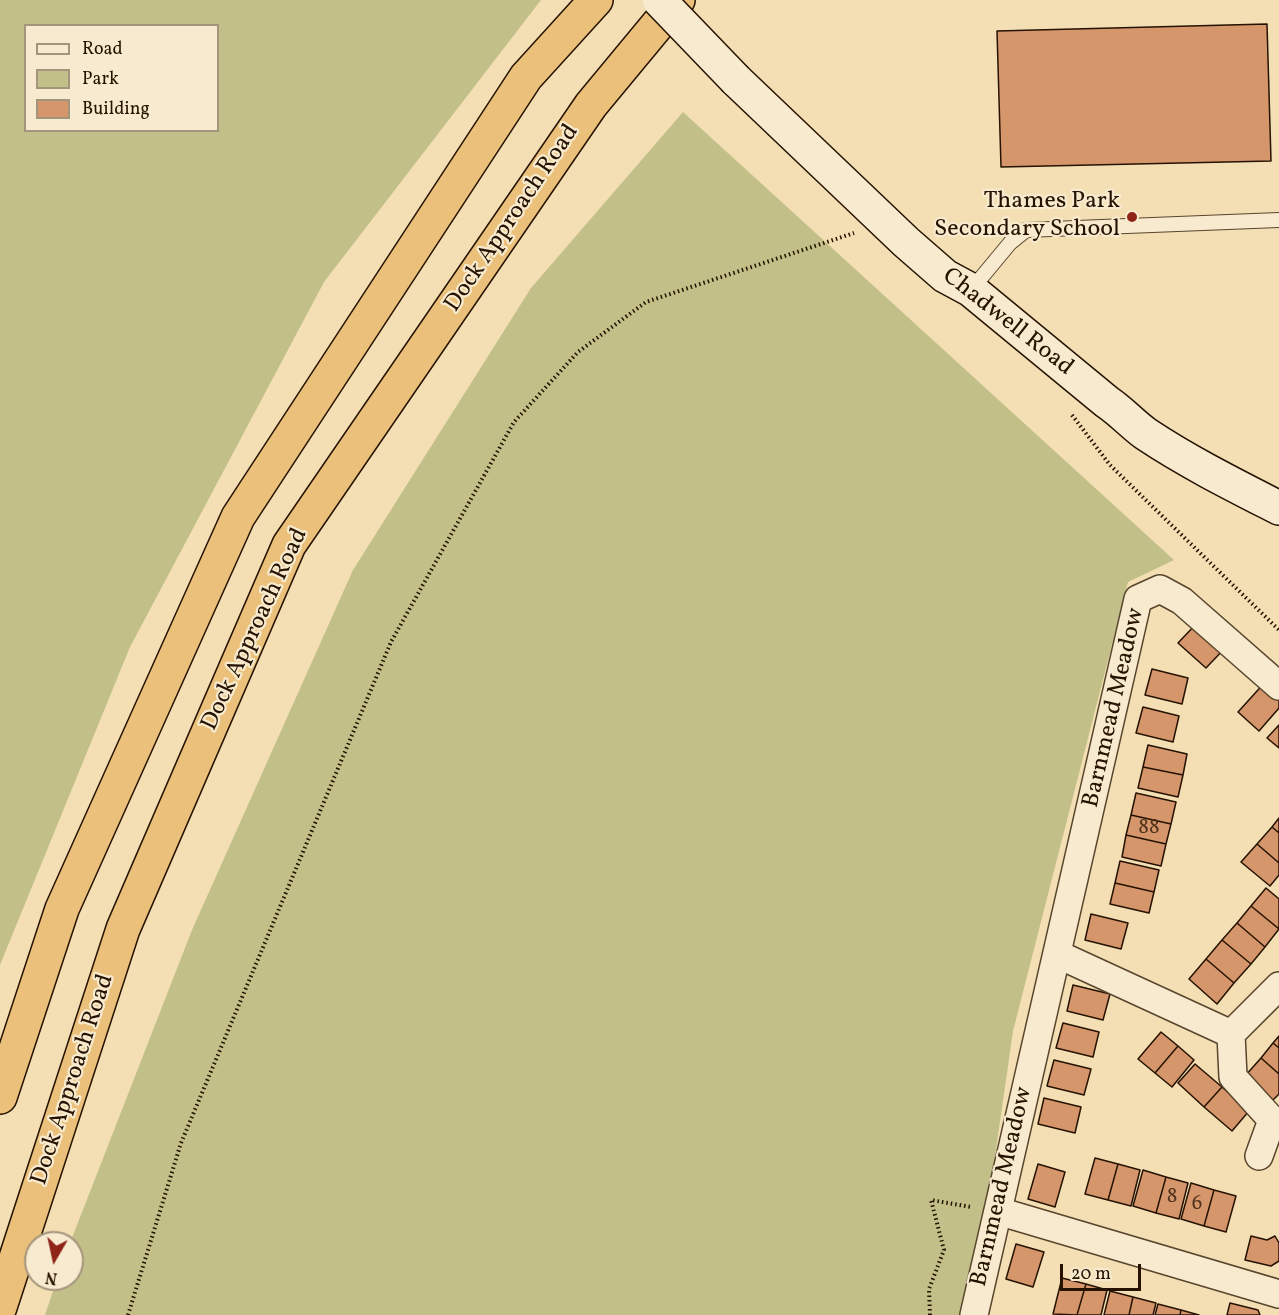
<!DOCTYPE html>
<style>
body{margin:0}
#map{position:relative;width:1279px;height:1315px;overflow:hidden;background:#f3dfb3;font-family:Vollkorn,serif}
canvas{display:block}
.legend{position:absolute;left:24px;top:24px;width:195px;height:108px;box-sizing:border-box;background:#f7eace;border:2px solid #a3947c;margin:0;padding:8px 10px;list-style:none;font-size:18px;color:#251200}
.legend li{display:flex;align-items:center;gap:12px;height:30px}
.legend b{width:30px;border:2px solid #a3947c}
.north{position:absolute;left:24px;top:1231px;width:60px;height:60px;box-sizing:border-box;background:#f7eace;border:2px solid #a3947c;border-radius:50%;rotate:189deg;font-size:16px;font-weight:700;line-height:24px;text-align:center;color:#251200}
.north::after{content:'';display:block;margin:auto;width:21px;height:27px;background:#8f2418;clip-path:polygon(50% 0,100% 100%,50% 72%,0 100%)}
.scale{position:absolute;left:1060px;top:1264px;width:81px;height:27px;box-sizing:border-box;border:3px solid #251200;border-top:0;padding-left:8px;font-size:18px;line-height:21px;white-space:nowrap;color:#251200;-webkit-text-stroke:4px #f7eace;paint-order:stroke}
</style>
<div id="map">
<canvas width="1279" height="1315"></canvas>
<ul class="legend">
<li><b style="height:8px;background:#f7eace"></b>Road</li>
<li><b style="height:16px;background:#c2c088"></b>Park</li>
<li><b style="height:16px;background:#d5966c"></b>Building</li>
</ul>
<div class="north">N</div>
<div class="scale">20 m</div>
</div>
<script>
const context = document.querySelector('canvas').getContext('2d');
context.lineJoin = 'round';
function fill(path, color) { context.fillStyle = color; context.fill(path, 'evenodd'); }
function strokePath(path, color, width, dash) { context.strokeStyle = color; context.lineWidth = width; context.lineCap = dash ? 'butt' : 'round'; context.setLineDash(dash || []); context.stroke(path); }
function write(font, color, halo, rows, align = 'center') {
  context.font = font + ' Vollkorn,serif'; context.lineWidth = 4.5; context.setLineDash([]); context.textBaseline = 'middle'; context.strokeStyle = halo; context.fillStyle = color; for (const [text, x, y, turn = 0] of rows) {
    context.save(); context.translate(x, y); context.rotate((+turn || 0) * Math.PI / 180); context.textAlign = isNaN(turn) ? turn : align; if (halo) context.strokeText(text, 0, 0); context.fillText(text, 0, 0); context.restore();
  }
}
fill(new Path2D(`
 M0,0H541L324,282L130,647L0,965ZM26,26H218V130H26Z
 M683,112L1174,560L1128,582L1013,1031L991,1184L962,1315H45L57,1279H72V1243H70L192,930L353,570L531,288Z`), '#c2c088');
const building = new Path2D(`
 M1267,24L1271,161L1001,167L997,31Z
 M1197,623L1225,648L1206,668L1178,643Z
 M1152,669L1188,678L1182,704L1145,695Z
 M1267,680L1279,691V708L1259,731L1238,712Z
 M1143,707L1179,716L1173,742L1136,733Z
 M1279,725V748L1267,738Z
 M1148,745L1187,754L1183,775L1143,767Z
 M1143,767L1183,775L1178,797L1138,788Z
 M1136,793L1176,802L1171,824L1131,815Z
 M1131,815L1171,824L1166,844L1126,835Z
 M1279,818V833L1272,827Z
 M1272,827L1279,833V863L1257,844Z
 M1126,835L1166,844L1161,866L1122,857Z
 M1257,844L1279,863V875L1270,886L1241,862Z
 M1120,861L1159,870L1154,892L1115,883Z
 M1115,883L1154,892L1149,913L1110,904Z
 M1266,888L1279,899V929L1251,906Z
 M1251,906L1279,929L1265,947L1237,923Z
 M1091,914L1128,923L1121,949L1085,940Z
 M1237,923L1265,947L1251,964L1222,940Z
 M1222,940L1251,964L1234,983L1206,959Z
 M1206,959L1234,983L1217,1004L1189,979Z
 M1073,985L1110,994L1103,1020L1067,1011Z
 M1063,1023L1099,1032L1093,1057L1056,1048Z
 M1161,1032L1178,1046L1155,1073L1138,1059Z
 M1279,1036V1048L1273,1043Z
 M1273,1043L1279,1048V1074L1261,1058Z
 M1178,1046L1194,1060L1172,1087L1155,1073Z
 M1261,1058L1279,1074V1094L1273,1100L1245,1076Z
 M1054,1060L1091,1069L1084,1095L1047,1086Z
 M1195,1064L1222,1087L1204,1107L1178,1083Z
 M1222,1087L1249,1111L1232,1131L1204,1107Z
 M1044,1098L1081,1107L1075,1133L1038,1124Z
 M1095,1158L1118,1164L1108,1200L1085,1194Z
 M1038,1164L1065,1172L1055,1207L1028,1199Z
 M1118,1164L1140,1170L1131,1206L1108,1200Z
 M1143,1170L1166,1177L1156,1213L1133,1206Z
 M1166,1177L1188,1183L1179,1219L1156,1213Z
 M1191,1183L1214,1190L1204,1226L1181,1219Z
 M1214,1190L1236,1196L1226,1232L1204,1226Z
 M1251,1236L1267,1240L1275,1236L1279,1243V1261L1271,1266L1245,1260Z
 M1016,1244L1044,1252L1033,1287L1006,1279Z
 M1062,1278L1086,1284L1077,1315L1053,1314Z
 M1086,1284L1107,1290L1101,1315H1077Z
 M1110,1291L1133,1297L1129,1315H1104Z
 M1133,1297L1156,1303L1153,1315H1129Z
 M1230,1303L1258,1310L1260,1315H1227Z
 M1158,1304L1181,1310L1180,1315H1155Z
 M1181,1310L1199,1315H1180Z`);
fill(building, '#d5966c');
strokePath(building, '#251200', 1.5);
const service = new Path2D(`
 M971,290L1010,243L1026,230L1279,220`);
const minor = new Path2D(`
 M1057,954L1231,1034
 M1259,1156L1272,1120L1233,1077L1231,1034L1279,986
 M998,1211L1279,1294
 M974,1315L1138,599L1160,589L1182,601L1279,686`);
const secondary = new Path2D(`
 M736,80L906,242L945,276L971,290L1107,402C1122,412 1133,425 1146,434C1188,462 1234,485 1279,508`);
const trunk = new Path2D(`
 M0,1097L62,909L238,517L526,77L596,0
 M0,1307L123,929L289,545L591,105L678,0`);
strokePath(service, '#58452d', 16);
strokePath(minor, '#58452d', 30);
strokePath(secondary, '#251200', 36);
strokePath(trunk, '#251200', 36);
strokePath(new Path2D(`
 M1072,415L1110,465L1279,630
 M128,1315L181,1143L391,642L514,422L578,352L646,302L854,233
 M930,1315L929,1289L944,1250L931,1200L971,1207`), '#251200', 4, [1.5, 3]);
strokePath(service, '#f7eace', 14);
strokePath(minor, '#f7eace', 27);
strokePath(secondary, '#f7eace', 33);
strokePath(trunk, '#eac07a', 33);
const secondaryBridge = new Path2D(`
 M659,0L736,80`);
strokePath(secondaryBridge, '#251200', 36, []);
strokePath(secondaryBridge, '#f7eace', 33);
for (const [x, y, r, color] of [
 [1132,217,6,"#8f2418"]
]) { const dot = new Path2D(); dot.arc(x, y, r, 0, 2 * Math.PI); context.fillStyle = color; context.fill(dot); strokePath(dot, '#f7eace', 2); }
write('21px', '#51331b', null, [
 ["88",1149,829],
 ["8",1172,1198],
 ["6",1197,1205]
]);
write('24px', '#251200', '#f7eace', [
 ["Thames Park",1120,203],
 ["Secondary School",1120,231]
], 'right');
write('24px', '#251200', '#f7eace', [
 ["Dock Approach Road",513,219,-56],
 ["Chadwell Road",1007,323,38],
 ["Dock Approach Road",256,630,-65],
 ["Barnmead Meadow",1115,708,-77],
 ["Dock Approach Road",74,1080,-72],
 ["Barnmead Meadow",1003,1187,-77]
]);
</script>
